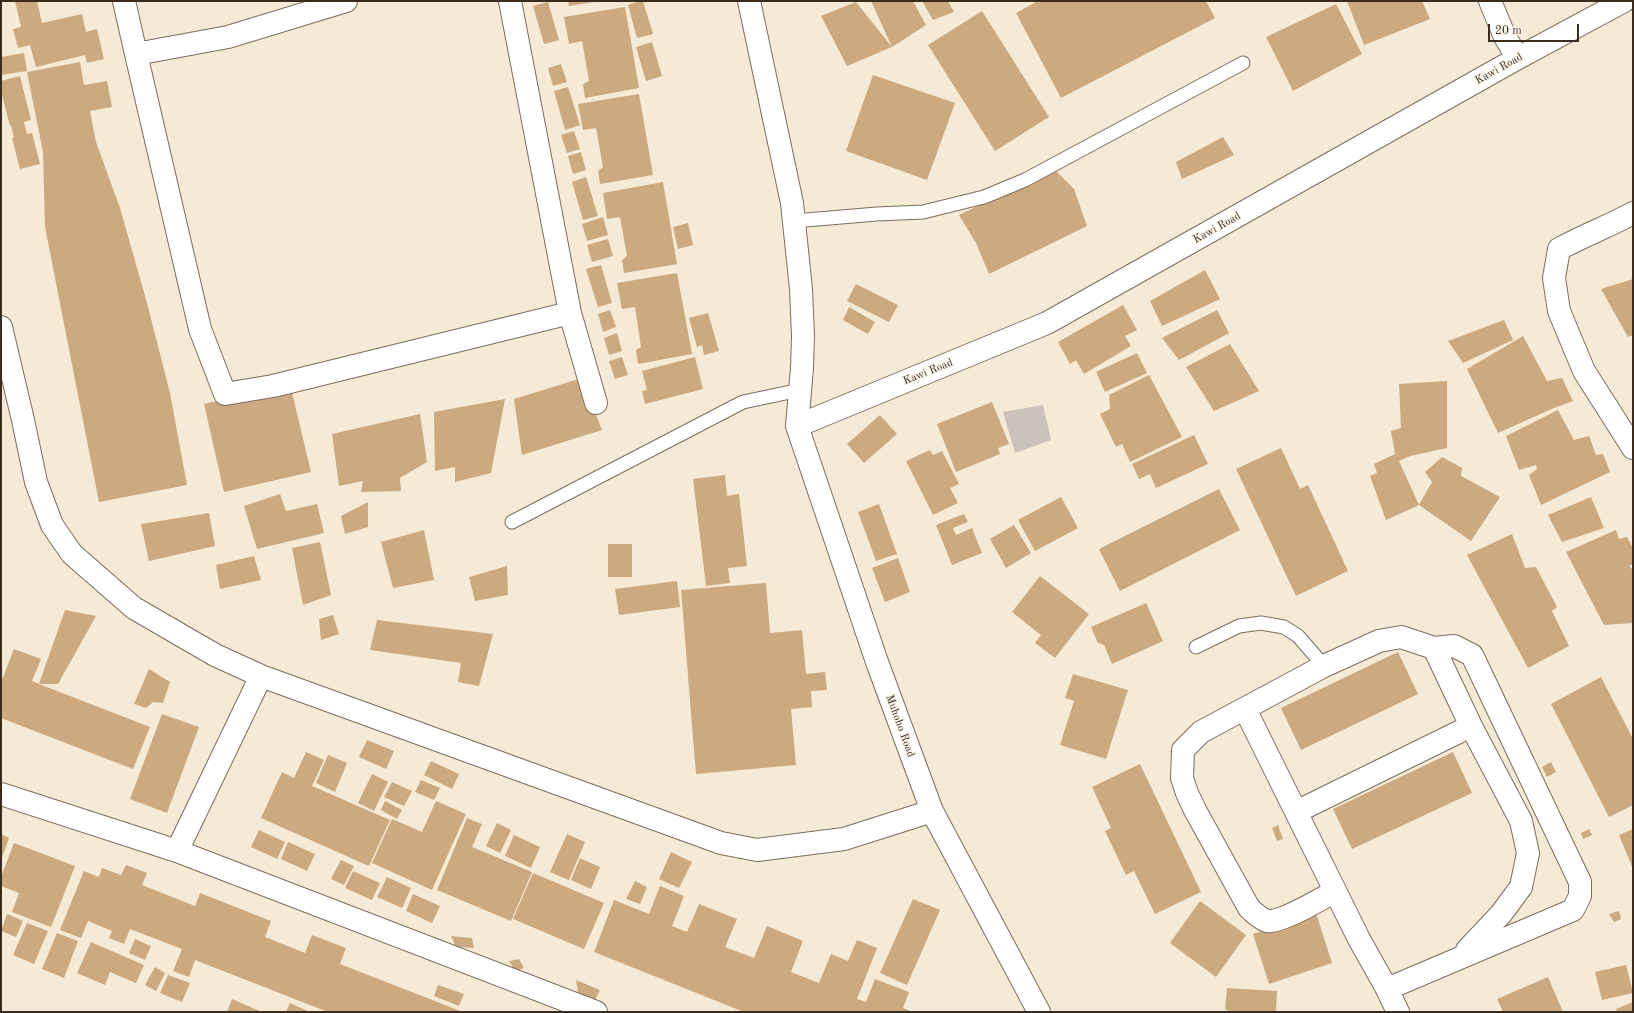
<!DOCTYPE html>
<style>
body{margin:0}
#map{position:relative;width:1634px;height:1013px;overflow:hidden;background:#f5ead5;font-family:"Old Standard TT",serif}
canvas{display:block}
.frame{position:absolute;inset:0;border:2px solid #3b2a1e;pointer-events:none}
.scale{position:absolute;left:1488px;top:24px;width:91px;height:18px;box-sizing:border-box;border:2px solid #3b2a1e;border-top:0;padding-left:5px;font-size:12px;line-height:14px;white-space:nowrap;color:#3b2a1e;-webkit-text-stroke:3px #fbf7ec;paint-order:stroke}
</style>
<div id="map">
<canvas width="1634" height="1013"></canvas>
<div class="frame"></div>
<div class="scale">20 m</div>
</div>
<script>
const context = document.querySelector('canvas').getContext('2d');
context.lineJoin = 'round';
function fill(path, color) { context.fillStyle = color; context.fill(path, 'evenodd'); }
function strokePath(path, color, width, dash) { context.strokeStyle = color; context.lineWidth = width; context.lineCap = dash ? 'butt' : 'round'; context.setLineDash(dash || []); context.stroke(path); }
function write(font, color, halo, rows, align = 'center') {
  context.font = font + ' "Old Standard TT",serif'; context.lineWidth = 3; context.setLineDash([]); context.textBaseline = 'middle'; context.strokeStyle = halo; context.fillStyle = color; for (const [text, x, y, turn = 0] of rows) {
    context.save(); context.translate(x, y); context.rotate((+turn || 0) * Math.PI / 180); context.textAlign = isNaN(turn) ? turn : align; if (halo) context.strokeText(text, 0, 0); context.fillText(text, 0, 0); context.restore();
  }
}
fill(new Path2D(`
 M1043,405L1051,440L1015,453L1003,412Z`), '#ccc2b9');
fill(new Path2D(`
 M15,1H37L42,23L82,14L86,32L97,29L104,59L87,63L85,55L36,67L30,45L18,48L13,29L21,27Z
 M568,1H594V2L569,6Z
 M640,1H643L653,34L637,38L628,5Z
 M871,1H913L926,25L892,47L847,66L821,16L856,2L892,47Z
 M922,1H948L954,12L933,20Z
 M1038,1H1206L1215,18L1061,98L1016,13Z
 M1347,1H1422L1430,19L1364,45Z
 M548,2L559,40L544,44L533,6Z
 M1336,4L1362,54L1293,91L1266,37Z
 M625,7L639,88L585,98L583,84L589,81L582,41L569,44L564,17Z
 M982,11L1049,117L995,151L928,45Z
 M652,42L662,76L646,81L636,47Z
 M24,53L27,71L1,75V57Z
 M80,62L84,85L107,81L112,107L90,111L96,142L120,208L147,303L170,393L187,485L99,502L45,227L43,152L27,72Z
 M561,64L567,82L553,86L548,68Z
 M873,75L955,103L927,180L846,151Z
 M20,76L31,120L24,122L27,134L32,133L40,164L20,169L12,138H14L11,125L10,126L1,91V81Z
 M568,87L580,125L565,130L554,91Z
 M639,94L653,175L600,184L598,171L603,167L596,128L583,130L578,104Z
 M574,131L580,149L567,153L561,135Z
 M1223,137L1234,155L1182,179L1176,162Z
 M581,152L586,170L573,174L568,156Z
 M1054,169L1074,189L1087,226L989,274L976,243L959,215Z
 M586,177L598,216L583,220L572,182Z
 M663,182L677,264L624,273L622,260L627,256L620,217L607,219L603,193Z
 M603,217L608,235L587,241L582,224Z
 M688,223L693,245L678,249L673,227Z
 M608,239L613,256L592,262L587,245Z
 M601,265L612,303L598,307L586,269Z
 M1205,270L1220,299L1162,326L1150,301Z
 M677,273L692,354L638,364L636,350L641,347L635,307L622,309L617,283Z
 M1633,279V335L1628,337L1601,289Z
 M856,284L898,305L889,322L847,301Z
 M1123,305L1137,330L1125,336L1131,346L1084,374L1076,360L1070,364L1058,342Z
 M849,307L875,322L868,334L843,320Z
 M610,310L616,327L603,332L598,314Z
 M1217,310L1229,333L1179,360L1162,338Z
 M708,313L719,351L704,355L702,345L697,347L689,318Z
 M1504,320L1513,340L1463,363L1448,341Z
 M617,333L622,351L609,355L604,338Z
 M1523,336L1547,381L1562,378L1573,401L1554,408L1498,433L1467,369Z
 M1230,344L1259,391L1214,411L1186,367Z
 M1137,353L1147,373L1105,392L1096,372Z
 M622,357L628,375L615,379L609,361Z
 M695,357L703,389L645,404L642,391L647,390L642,371Z
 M1149,375L1182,437L1130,462L1122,444L1116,447L1100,414L1110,409L1109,395Z
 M582,378L602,430L522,455L514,399Z
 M1447,381V448L1410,456L1399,461L1419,505L1386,520L1370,476L1377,473L1374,464L1395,454L1391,431L1401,428L1399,384Z
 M290,384L311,472L224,492L204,404Z
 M505,399L491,473L455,482V467L435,471L434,412Z
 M992,402L1009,444L998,448L1000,454L956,472L937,424Z
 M1558,410L1574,440L1589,436L1596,455L1603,454L1610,472L1541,505L1529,475L1537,469L1536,465L1519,470L1506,436Z
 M420,414L427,462L400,478L401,491L361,492L363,481L339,486L332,434Z
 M880,415L897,434L864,463L847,444Z
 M1194,435L1208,464L1156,488L1150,474L1139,479L1132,464Z
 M1281,448L1300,489L1308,485L1348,571L1296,596L1236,469Z
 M930,450L933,455L942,451L959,484L950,488L958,503L933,515L906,461Z
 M1442,457L1462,468L1461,476L1500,497L1471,541L1419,505L1432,482L1425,472Z
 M725,475L727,496L739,494L747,566L728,568L730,583L706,586L693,479Z
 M1219,489L1240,530L1120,591L1099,549Z
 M280,494L286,511L317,504L324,533L257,549L244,506Z
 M1061,497L1078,528L1035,551L1018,520Z
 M1591,497L1604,528L1562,542L1548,515Z
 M368,502V527L345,534L341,516Z
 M879,504L897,554L876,561L858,512Z
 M209,513L215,546L149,561L141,524Z
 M964,514L968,522L953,528L956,535L972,528L982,553L952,565L936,525Z
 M1014,525L1031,553L1006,568L990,539Z
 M424,530L434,580L393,588L381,542Z
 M1616,530L1619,539L1627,537L1633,548V564L1629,566L1633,570V623L1604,625L1566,552Z
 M1512,534L1525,568L1536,567L1557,607L1552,611L1569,646L1528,668L1467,555Z
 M320,542L331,595L303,605L292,548Z
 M608,544H632V577H608Z
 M254,556L261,580L220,589L216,565Z
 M898,558L910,592L885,602L872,568Z
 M507,566L508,595L475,601L469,577Z
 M1040,576L1089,614L1055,658L1035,643L1041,635L1012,612Z
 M677,581L680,607L619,615L615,589Z
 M766,583L770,633L802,630L806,674L825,672L827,690L811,691L812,707L791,709L796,765L696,774L681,590Z
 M1146,603L1163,641L1112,664L1104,645L1098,643L1091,627Z
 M65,610L96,616L58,684H39L150,727L133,769L1,718V682L14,649L41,659L32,681L39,684Z
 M333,615L339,634L321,640L319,619Z
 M377,620L493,634L479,686L458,682L461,663L370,650Z
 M1398,652L1418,694L1301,750L1281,708Z
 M149,669L170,682L163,703L153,702L146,708L134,704Z
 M1073,674L1128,690L1106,759L1060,745L1074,701L1065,698Z
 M1601,677L1633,739V805L1609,817L1551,704Z
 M162,714L199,727L167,813L130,799Z
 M367,740L394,751L386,769L359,757Z
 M306,752L324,760L312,786L390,820L369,866L261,818L282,772L294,778Z
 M1453,752L1472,793L1352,849L1333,809Z
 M328,755L347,763L335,792L316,783Z
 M431,761L459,774L452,789L424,775Z
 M1551,762L1556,772L1547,777L1542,767Z
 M1140,764L1201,892L1155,914L1134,871L1126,875L1105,831L1111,828L1092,787Z
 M372,774L388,782L374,811L358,803Z
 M421,780L440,788L434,800L415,792Z
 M392,782L412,791L404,806L384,797Z
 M385,801L402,810L397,819L381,810Z
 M436,801L466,814L432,890L372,863L392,819L422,832Z
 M467,818L482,824L472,847L532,872L511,921L437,890Z
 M497,823L511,830L500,853L486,846Z
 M1278,825L1283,839L1277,841L1272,828Z
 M1589,829L1592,835L1583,839L1581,833Z
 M1633,829V869L1619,835Z
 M259,830L285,842L277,859L251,847Z
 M1,834L9,838L1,860Z
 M567,834L585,842L569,880L550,872Z
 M514,835L540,847L531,868L505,856Z
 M288,842L315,854L307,871L281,859Z
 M14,843L75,866L51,927L12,912L19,893L1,886V877Z
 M671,852L692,862L679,888L659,879Z
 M580,858L600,867L591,889L571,880Z
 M341,860L354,866L344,885L331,879Z
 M126,865L147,873L142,885L195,906L200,893L271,921L265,937L305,953L312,935L346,948L340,964L463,1012H328L195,960L189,977L173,971L182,949L130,929L124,944L109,938L112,931L88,921L81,938L60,930L84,871L99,877L102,868L121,875Z
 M353,871L380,883L372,900L345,888Z
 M533,873L604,903L584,949L513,919Z
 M387,877L411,888L402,908L377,897Z
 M635,881L647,887L640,904L626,899Z
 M660,886L684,896L672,926L687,932L699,904L737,919L725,947L754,958L767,926L803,941L791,972L819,983L831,954L848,961L857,940L877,948L857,999L866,1002L875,979L909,992L903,1008L913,1012H744L594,952L614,900L649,914Z
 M413,894L440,906L432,923L406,911Z
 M913,899L940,910L907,985L880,973Z
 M1200,901L1246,935L1216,977L1170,943Z
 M1619,911L1621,919L1614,922L1609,914Z
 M1316,913L1332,963L1269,984L1253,934Z
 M7,914L23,921L16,937L1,931Z
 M27,923L48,931L34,964L13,955Z
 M57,933L78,941L64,978L42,969Z
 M451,936L472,938L474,948L456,947Z
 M135,939L151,946L145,960L129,953Z
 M91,942L144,965L136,983L110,972L105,985L77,973Z
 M519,959L524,968L515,971L509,961Z
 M1626,965L1633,993L1602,1000L1595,972Z
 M155,967L165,973L156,991L145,985Z
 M168,975L190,983L182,1002L160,993Z
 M1548,977L1563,1012H1503L1497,999Z
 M576,980L600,990L595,1000L579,998Z
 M438,985L464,994L459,1006L434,996Z
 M1227,988L1277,991L1276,1012H1230L1225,1009Z
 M232,999L262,1012H227Z
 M1633,1002V1012H1617L1616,1009Z
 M290,1003L310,1012H286Z`), '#cda97f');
const lane = new Path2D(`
 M794,221L877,214L923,212L984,197L1025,180L1243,63
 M512,522L743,402L800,390
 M1196,647L1239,626L1261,623L1284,627L1298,636L1324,666`);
const street = new Path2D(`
 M124,1L136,54L228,37L346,1
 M510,1L570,313L596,403
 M749,1L792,203L801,289L803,336L802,368L797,426L877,662L932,811L1039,1012
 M1490,1L1505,37L1518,58
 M136,54L200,329L225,394L273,386L570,313
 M1633,213C1609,226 1583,236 1559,249L1554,278L1559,311L1584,371L1633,448
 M1,327L23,420L36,482L52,525L72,554L134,608L215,655L261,676L721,843L757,850L844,839L932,811
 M797,426L1047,323L1518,58L1624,1
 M1434,648L1471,726L1521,821L1528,853L1521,887L1501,914L1467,950
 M1245,709L1359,939L1387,989L1398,1012
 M1,794L177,851L596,1012
 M1296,812L1471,726
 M177,851L261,676
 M1335,891C1323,898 1279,924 1267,921C1259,918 1254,913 1249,908L1195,810L1187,793L1182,778L1183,750L1201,732L1324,666L1379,641L1401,637L1434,648L1454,646L1472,655L1580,882V896L1573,910L1387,989`);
strokePath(lane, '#7c6d5e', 15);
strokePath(street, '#7c6d5e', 24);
strokePath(lane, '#fff', 13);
strokePath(street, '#fff', 22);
write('11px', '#3b2a1e', '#fbf7ec', [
 ["Kawi Road",1499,69,-29],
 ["Kawi Road",1217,228,-29],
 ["Kawi Road",928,372,-22],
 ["Muhoho Road",900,726,70]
]);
</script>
